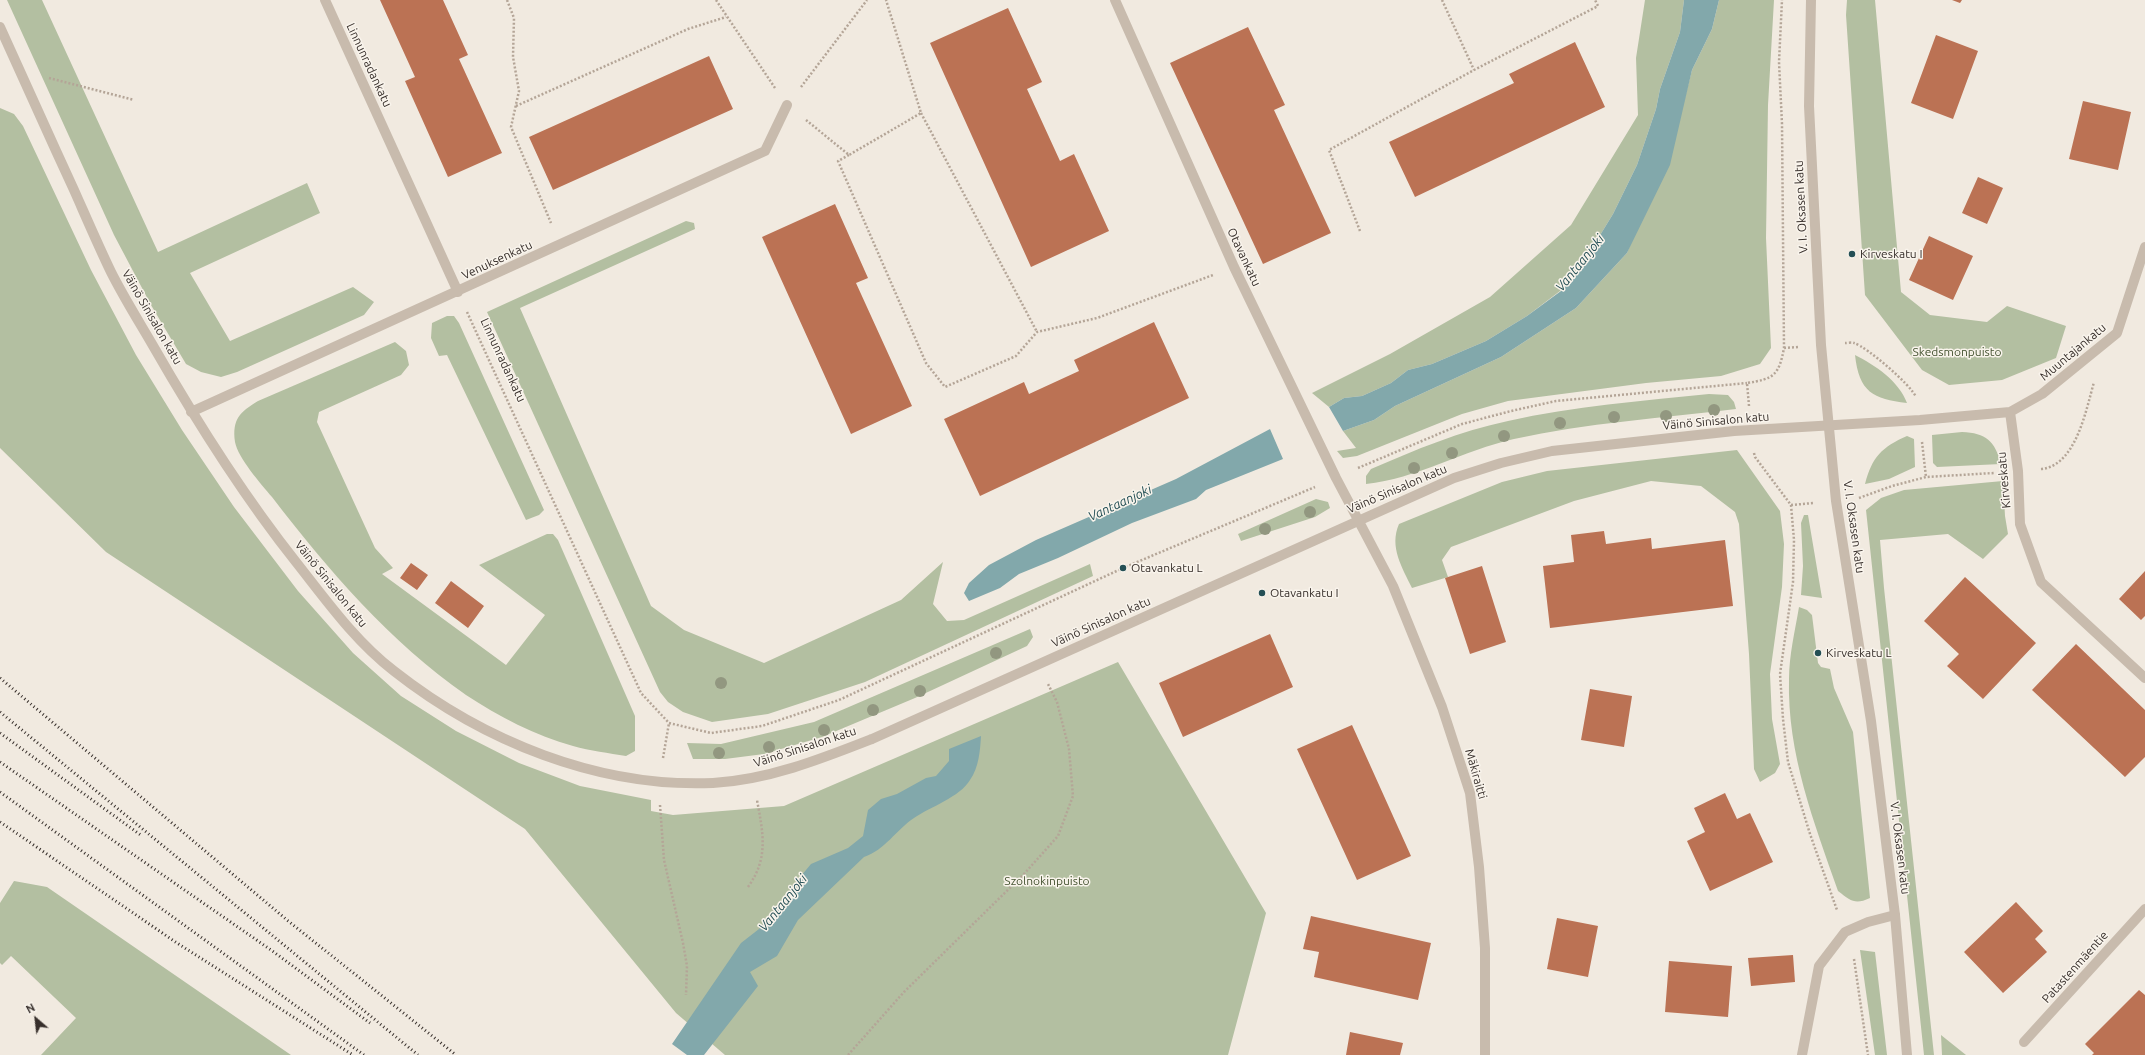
<!DOCTYPE html>
<meta charset="utf-8">
<style>
body{margin:0}
#map{position:relative;width:2145px;height:1055px;overflow:hidden;background:#f1eae0;font-family:Ubuntu,sans-serif}
canvas{display:block}
.north{position:absolute;left:16px;top:999px;width:40px;height:40px;-webkit-text-stroke:3px #f9f4ec;paint-order:stroke;rotate:332deg;font-size:11px;font-weight:700;line-height:16px;text-align:center;color:#372f2b}
.north::after{content:'';display:block;margin:auto;width:14px;height:18px;background:#372f2b;clip-path:polygon(50% 0,100% 100%,50% 72%,0 100%)}
</style>
<div id="map">
<canvas width="2145" height="1055"></canvas>
<div class="north">N</div>
</div>
<script>
const context = document.querySelector('canvas').getContext('2d');
context.lineJoin = 'round';
function fill(path, color) { context.fillStyle = color; context.fill(path, 'evenodd'); }
function strokePath(path, color, width, dash) { context.strokeStyle = color; context.lineWidth = width; context.lineCap = dash ? 'butt' : 'round'; context.setLineDash(dash || []); context.stroke(path); }
function write(font, color, halo, rows, align = 'center') {
  context.font = font + ' Ubuntu,sans-serif'; context.lineWidth = 3; context.setLineDash([]); context.textBaseline = 'middle'; context.strokeStyle = halo; context.fillStyle = color; for (const [text, x, y, turn = 0] of rows) {
    context.save(); context.translate(x, y); context.rotate((+turn || 0) * Math.PI / 180); context.textAlign = isNaN(turn) ? turn : align; if (halo) context.strokeText(text, 0, 0); context.fillText(text, 0, 0); context.restore();
  }
}
fill(new Path2D(`
 M7,0H42L158,252L307,183L320,213L190,273L230,341L353,287L374,302L364,315L237,372L221,377L201,372L186,364L151,305L114,235Z
 M1645,0H1684L1680,32L1660,89L1656,109L1637,165L1613,214L1583,263L1560,291L1527,316L1486,341L1432,364L1408,370L1391,383L1362,396L1344,398L1329,407L1312,393L1390,354L1490,297L1571,225L1638,115L1636,58Z
 M1719,0H1774L1768,105L1766,238L1771,348L1760,364L1721,376L1646,383L1508,401L1462,414L1357,456L1343,458L1337,451L1356,448L1343,431L1374,420L1395,406L1501,357L1576,308L1627,253L1682,109L1692,70L1712,29Z
 M1847,0H1875L1901,292L1930,315L1987,322L2007,306L2066,326L2056,358L2002,380L1949,385L1922,370L1865,295L1846,15Z
 M0,108L14,114L23,126L91,270L136,355L182,430L234,507L298,591L353,653L401,696L456,731L519,763L580,786L651,800V811L673,815L784,806L1118,662L1266,913L1228,1055H725L676,1013L525,829L106,552L0,448Z
 M686,221L694,223L695,229L520,308L651,606L684,630L764,663L901,600L943,562L933,604L947,621L964,620L1090,564L1093,576L865,682L768,714L712,722L683,712L668,702L660,692L487,312Z
 M447,316H454L459,323L544,510L539,515L526,520L447,355L439,356L431,338L432,323Z
 M395,342L406,351L409,365L401,375L319,412L317,422L375,548L393,568L382,574L506,665L545,615L479,565L547,534H553L558,540L635,716V751L626,756C609,753 590,751 573,746C536,736 498,716 466,695C390,642 328,570 272,497C261,484 238,458 235,442C232,419 240,412 258,401Z
 M1855,355C1875,365 1899,381 1907,403C1873,399 1859,392 1855,355Z
 M1709,394L1728,395L1734,402L1736,409C1662,418 1587,423 1514,439C1464,450 1416,479 1366,484V476L1371,469C1415,450 1460,431 1508,421C1574,406 1642,401 1709,394Z
 M1962,432C1986,433 1995,441 2001,464L1937,467L1933,463L1932,435Z
 M1907,436L1914,439L1915,467L1889,479L1865,484C1872,457 1882,447 1907,436Z
 M1737,450L1780,511L1784,544L1782,587L1770,674L1772,719L1780,764L1775,773L1760,782L1754,769L1749,654L1739,524L1735,512L1701,486L1651,481L1574,501L1451,547L1442,560L1448,577L1412,588C1402,567 1389,547 1399,524L1502,482L1547,471Z
 M2003,481L2005,516L2008,534L1983,559L1948,534L1880,540L1884,588L1934,1055H1924L1866,510L1881,498L1904,490Z
 M1316,499L1328,502L1330,508L1315,517L1241,541L1238,534Z
 M1804,515H1808L1822,598L1801,595L1803,566L1801,523Z
 M1799,607L1807,610L1812,615L1818,663L1821,667L1830,669L1834,688L1853,732L1870,898C1855,905 1851,901 1838,891C1814,822 1787,754 1789,679C1789,655 1795,631 1799,607Z
 M1030,629L1033,637L1027,646L915,698L822,737L764,754L725,759H693L687,743L721,744L814,722Z
 M14,881L47,887L291,1055H41L76,1018L11,956L2,965L0,963V903Z
 M1860,950L1875,952L1887,1055H1875Z
 M1941,1035L1966,1055H1942Z`), '#b3bfa1');
fill(new Path2D(`
 M1684,0H1719L1712,29L1692,70L1670,165L1627,253L1576,308L1501,357L1395,406L1374,420L1343,431L1329,407L1344,398L1362,396L1391,383L1408,370L1432,364L1486,341L1527,316L1561,291L1583,263L1613,214L1637,165L1656,109L1660,89L1680,32Z
 M1270,429L1283,459L1206,490L1196,499L1132,523L1058,558L1019,574L1000,588L969,601L964,593L969,583L989,565L1036,540L1176,479Z
 M981,736C980,751 979,767 970,780C960,797 930,807 914,818C896,830 885,850 864,857L798,920L777,956L750,972L758,986L704,1055H687L672,1044L741,943L759,929L783,901L791,897L802,881L801,876L811,864L848,848L863,836L868,810L881,799L897,794L926,778L936,776L949,761V749Z`), '#82a8ab');
fill(new Path2D(`
 M380,0H443L468,55L459,59L502,153L448,177L405,81L415,77Z
 M1952,0H1962L1960,3Z
 M1008,8L1042,82L1027,89L1060,161L1074,154L1109,231L1031,267L930,43Z
 M1248,27L1285,105L1274,110L1331,233L1263,264L1170,63Z
 M1936,35L1978,51L1953,119L1911,103Z
 M1575,42L1605,107L1415,197L1389,142L1514,83L1509,74Z
 M709,56L733,109L553,190L529,137Z
 M2083,101L2131,112L2118,170L2069,159Z
 M1978,177L2003,188L1987,224L1962,213Z
 M835,204L868,278L856,283L912,406L851,434L762,237Z
 M1929,236L1973,256L1953,300L1909,280Z
 M1154,322L1189,398L980,496L944,419L1024,382L1029,394L1079,371L1074,360Z
 M1604,531L1606,544L1651,538L1652,549L1725,540L1733,606L1550,628L1543,566L1574,562L1571,535Z
 M411,563L428,575L417,590L400,578Z
 M1482,566L1506,642L1470,654L1445,578Z
 M2145,571V616L2141,620L2119,599Z
 M1965,577L2036,643L1983,699L1947,666L1959,654L1924,621Z
 M451,581L484,606L468,628L435,603Z
 M1270,634L1293,687L1183,737L1159,683Z
 M2076,644L2145,710V757L2125,777L2032,690Z
 M1590,689L1632,696L1624,747L1581,740Z
 M1352,725L1411,856L1357,880L1297,749Z
 M1725,793L1737,819L1750,813L1773,862L1710,891L1687,841L1705,832L1694,808Z
 M2016,902L2043,931L2035,939L2047,952L2003,993L1964,952Z
 M1311,916L1431,943L1418,1000L1314,977L1319,952L1303,949Z
 M1557,918L1598,926L1588,977L1547,969Z
 M1793,955L1795,982L1751,986L1748,958Z
 M1669,961L1732,966L1728,1017L1665,1012Z
 M2139,990L2145,995V1055H2092L2094,1053L2085,1044Z
 M1350,1032L1403,1043L1400,1055H1346Z`), '#bb7254');
strokePath(new Path2D(`
 M507,0L514,18L513,57L519,91L511,127L551,223
 M716,0L775,88
 M1442,0L1474,70
 M49,78L134,100
 M801,87L867,0
 M516,106L688,29L726,17
 M921,113L1037,332
 M806,120L849,155L921,113L886,0
 M849,155L838,161L926,363L945,387L1016,356L1037,332L1097,318L1213,275
 M1360,231L1329,150L1474,70L1598,6L1595,0
 M467,312L641,693L669,723
 M1845,343C1847,343 1852,342 1854,343C1867,347 1911,385 1916,397
 M1784,348L1798,347
 M1749,406L1747,383C1774,379 1779,375 1784,348L1782,124L1779,62L1782,0
 M1922,442L1926,477
 M1754,453L1755,457L1791,505L1794,540L1793,582L1780,674L1783,719L1788,762L1810,834L1837,910
 M1358,468L1462,424L1511,411L1556,401L1747,383
 M2041,469C2076,466 2086,410 2094,382
 M1859,498L1892,486L1926,477L1994,473
 M1791,505L1814,503
 M669,723L711,733L762,726L839,700L1123,568L1315,487
 M663,758L669,723
 M660,805L664,860L683,943L687,966L686,995
 M748,887C769,858 763,833 757,800
 M1854,959L1868,1055
 M848,1055L904,992L1024,874L1058,836L1073,796L1069,749L1057,702L1048,684`), '#b4a597', 2.5, [2, 2]);
strokePath(new Path2D(`
 M1802,1055L1819,966L1845,932L1868,922L1895,915`), '#c8bbad', 10);
strokePath(new Path2D(`
 M325,0L458,292
 M1115,0L1234,267L1336,478L1393,586L1442,707L1470,793L1479,867L1485,948V1055
 M0,27C25,82 49,136 74,190C86,217 98,245 111,272C123,296 138,320 152,344C195,419 242,494 296,562C326,600 355,641 394,671C483,741 598,788 713,783C768,780 821,759 872,739L1454,478L1501,463L1552,451L1734,431L1920,420L2010,412L2042,394L2117,333L2145,247
 M191,412L765,151L787,105
 M2010,412L2018,471L2020,524L2041,582L2145,678
 M2024,1042L2145,909`), '#c8bbad', 10);
strokePath(new Path2D(`
 M1811,0L1809,106L1821,345L1836,501L1871,721L1895,915L1907,1055`), '#c8bbad', 10);
strokePath(new Path2D(`
 M0,678L287,920L456,1055
 M0,712L418,1055
 M0,733L142,836
 M0,762L271,950L370,1023
 M0,792L364,1055
 M0,822L177,943L353,1055`), '#372f2b', 3, [1, 3]);
context.fillStyle = '#929780';
for (const [x, y] of [
 [1714,410],
 [1666,416],
 [1614,417],
 [1560,423],
 [1504,436],
 [1452,453],
 [1414,468],
 [1310,512],
 [1265,529],
 [996,653],
 [721,683],
 [920,691],
 [873,710],
 [824,730],
 [769,747],
 [719,753]
]) { context.beginPath(); context.arc(x, y, 6, 0, 2 * Math.PI); context.fill(); }
for (const [x, y, r, color] of [
 [1852,254,4,"#244f55"],
 [1123,568,4,"#244f55"],
 [1262,593,4,"#244f55"],
 [1818,653,4,"#244f55"]
]) { const dot = new Path2D(); dot.arc(x, y, r, 0, 2 * Math.PI); context.fillStyle = color; context.fill(dot); strokePath(dot, '#f9f4ec', 1.5); }
write('12px', '#372f2b', '#f9f4ec', [
 ["Linnunradankatu",369,65,65],
 ["V. I. Oksasen katu",1801,207,-93],
 ["Otavankatu",1244,257,65],
 ["Venuksenkatu",497,260,-25],
 ["Väinö Sinisalon katu",152,317,60],
 ["Muuntajankatu",2073,352,-40],
 ["Linnunradankatu",503,360,65],
 ["Väinö Sinisalon katu",1716,421,-5],
 ["Kirveskatu",2004,480,-95],
 ["Väinö Sinisalon katu",1397,489,-23],
 ["V. I. Oksasen katu",1854,527,82],
 ["Väinö Sinisalon katu",331,584,51],
 ["Väinö Sinisalon katu",1101,622,-24],
 ["Väinö Sinisalon katu",805,747,-18],
 ["Mäkiraitti",1476,774,74],
 ["V. I. Oksasen katu",1900,848,83],
 ["Patastenmäentie",2075,967,-48]
]);
write('12px', '#372f2b', '#f9f4ec', [
 ["Kirveskatu I",1860,254],
 ["Otavankatu L",1131,568],
 ["Otavankatu I",1270,593],
 ["Kirveskatu L",1826,653]
], 'left');
write('12px', '#455331', '#f9f4ec', [
 ["Skedsmonpuisto",1957,352],
 ["Szolnokinpuisto",1047,881]
]);
write('italic 13px', '#244f55', '#f9f4ec', [
 ["Vantaanjoki",1580,263,-51],
 ["Vantaanjoki",1120,503,-25],
 ["Vantaanjoki",783,903,-51]
]);
</script>
